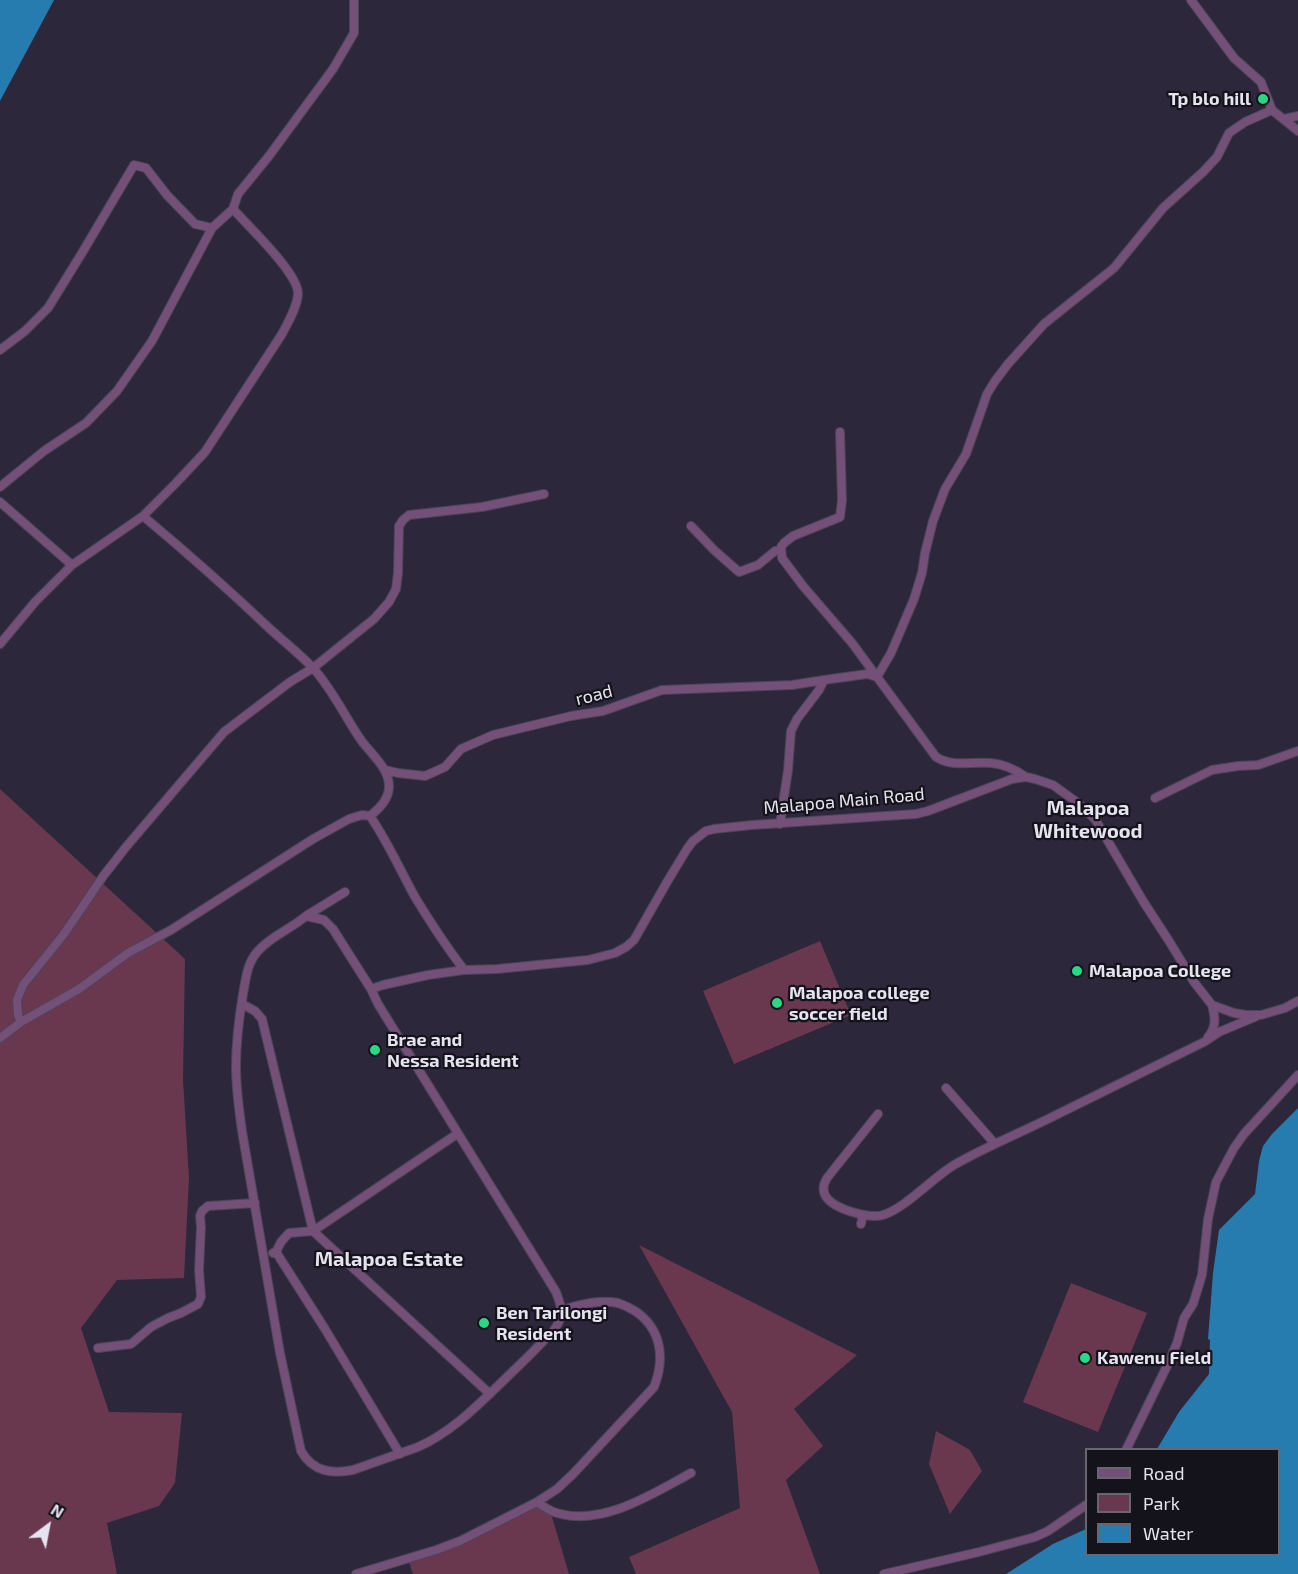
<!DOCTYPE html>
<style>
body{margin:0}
#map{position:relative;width:1298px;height:1574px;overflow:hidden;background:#2c273a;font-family:"Exo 2",sans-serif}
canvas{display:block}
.legend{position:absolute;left:1085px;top:1448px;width:195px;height:108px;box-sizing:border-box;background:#14121a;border:2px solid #68666f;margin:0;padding:8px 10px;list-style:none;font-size:18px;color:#e5e3ef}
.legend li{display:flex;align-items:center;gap:12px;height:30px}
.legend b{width:30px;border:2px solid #68666f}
.north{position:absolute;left:18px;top:1496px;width:60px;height:60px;-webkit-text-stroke:4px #14121a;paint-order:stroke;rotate:32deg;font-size:16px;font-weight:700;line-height:24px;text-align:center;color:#e5e3ef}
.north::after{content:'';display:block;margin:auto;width:21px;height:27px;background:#e5e3ef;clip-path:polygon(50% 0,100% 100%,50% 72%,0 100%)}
</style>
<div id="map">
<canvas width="1298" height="1574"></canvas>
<ul class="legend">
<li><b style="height:8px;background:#744f78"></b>Road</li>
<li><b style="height:16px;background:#69384f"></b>Park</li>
<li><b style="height:16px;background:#277caf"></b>Water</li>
</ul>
<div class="north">N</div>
</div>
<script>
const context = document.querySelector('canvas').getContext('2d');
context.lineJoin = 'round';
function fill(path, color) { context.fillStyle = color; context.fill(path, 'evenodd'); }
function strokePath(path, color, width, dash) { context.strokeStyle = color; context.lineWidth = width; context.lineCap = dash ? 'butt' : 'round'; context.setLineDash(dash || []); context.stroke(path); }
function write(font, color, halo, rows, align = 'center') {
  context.font = font + ' "Exo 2",sans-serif'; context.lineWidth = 4.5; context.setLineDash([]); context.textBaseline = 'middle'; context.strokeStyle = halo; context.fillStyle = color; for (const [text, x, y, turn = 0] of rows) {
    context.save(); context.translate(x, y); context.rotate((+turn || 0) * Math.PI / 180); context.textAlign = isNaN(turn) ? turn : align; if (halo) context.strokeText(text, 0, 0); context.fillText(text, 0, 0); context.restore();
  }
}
fill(new Path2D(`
 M0,789L185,959L183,1080L189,1178L184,1278L117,1280L81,1328L109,1412L182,1413L175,1483L159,1506L107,1523L117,1574H0Z
 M820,941L851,1015L734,1064L703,991Z
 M639,1245L857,1355L794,1409L823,1446L786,1480L820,1574H636L629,1557L740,1508L732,1412Z
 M1071,1283L1147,1313L1098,1432L1023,1402Z
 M936,1431L970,1450L982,1471L950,1514L929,1464Z
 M537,1503L550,1510L569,1574H413L408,1559L463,1541Z`), '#69384f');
fill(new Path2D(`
 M0,0H54L0,101Z
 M1298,1108V1574H1006L1053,1544L1086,1529V1554H1278V1450L1157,1449L1179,1412L1209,1374L1210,1340L1208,1339L1213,1273L1219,1230L1255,1194L1259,1161L1263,1146L1272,1134Z`), '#277caf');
const street = new Path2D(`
 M1191,0L1234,58L1261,82L1272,110
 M1284,119L1298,116
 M0,350L25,331L48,308L82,253L134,165L146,168L167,195L195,224L212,228
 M840,432L842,500L840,517L793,536L784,543L781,547L782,558L803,586L852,643L936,757C954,768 971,761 991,763C1004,764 1016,770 1026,777
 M0,487L44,451L86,423L117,391L152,341L212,228L233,209L238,194L269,156L333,69L354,33V0
 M0,502L72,565
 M691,526L714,550L739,572L758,565L775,551
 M0,644L35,602L72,565L143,516L176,483L205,452L282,334C288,322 297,308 298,294C299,274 248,226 233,209
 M877,677L891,653L914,599L922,573L925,553L933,521L945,489L966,454L987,394L995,381L1008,364L1044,324L1114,268L1163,208L1203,172L1217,157L1229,133L1245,122L1272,110L1298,131
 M385,770L398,773L425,776L445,767L461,749L493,735L571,716L603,711L662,690L792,685L824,680
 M1155,798L1212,770L1238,766L1258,765L1298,751
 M370,816C388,842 400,870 415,897C430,922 446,946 464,970
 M780,824L788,770L791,731L797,719L819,690L824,680L867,674L877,677
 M306,916L324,920L333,929L371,989L378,1004L556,1292C562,1308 565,1315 554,1330C538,1347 522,1363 505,1379C479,1404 452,1432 418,1447L353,1470C332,1474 313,1472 301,1451L280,1353L242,1131C239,1110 236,1088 236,1067C236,1042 239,1018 243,994C246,978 247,963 258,951C271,936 291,929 306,916Z
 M306,916L345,892
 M371,989L383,985L428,975L464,970L497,969L588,960L615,953L626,947L634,940L667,882L687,849L693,841L706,831L714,829L752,825L916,814L928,811L1012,779L1026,777L1035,779L1053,785L1078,803L1095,819L1143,901L1169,941L1194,982L1212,1005L1234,1013L1246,1015H1261L1285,1008L1298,1001
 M242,1004L255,1011L262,1019L313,1231L490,1394
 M21,1022L18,1015L17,1000L23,985L64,934L104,875L126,847L224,732L290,682L313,668L359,631L374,619L389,602L396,589L398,573L399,526L403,520L409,515L482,507L544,494
 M1208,1037C1217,1026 1215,1017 1212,1005
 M0,1038L21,1022L79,989L128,953L171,930L313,839L349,819L362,815L370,816C380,808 389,799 389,786C389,768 371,754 361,740C345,717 333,690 313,668C300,654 283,641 269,628C228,589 186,552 143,516
 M946,1088L995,1144
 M878,1114L827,1178C824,1183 822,1189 825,1195C832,1209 869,1219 883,1215C907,1207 931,1179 954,1165C985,1147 1020,1133 1052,1117C1103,1092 1153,1067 1204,1042L1219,1032L1255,1017
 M861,1224L863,1215
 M276,1252L325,1329L400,1454
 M273,1253L276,1252L281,1242L289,1233L313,1231L457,1134
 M98,1348L131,1344L151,1327L168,1318L181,1313L198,1304L201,1297L199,1270L201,1227L200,1216L202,1211L208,1206L255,1203
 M1126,1450L1167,1366L1177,1343L1184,1318L1193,1304L1202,1275L1208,1219L1216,1182L1234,1148L1244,1134L1298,1075
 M537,1502C543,1506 549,1511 557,1513C602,1527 654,1493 691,1473
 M356,1574L436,1550L460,1541L537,1502L557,1489L573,1474L654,1387C665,1359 662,1329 635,1311C630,1308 624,1305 618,1303C599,1299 580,1305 562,1310
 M884,1574L979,1552L1035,1537L1048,1531L1086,1505`);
strokePath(street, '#4a4557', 10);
strokePath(street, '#744f78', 8);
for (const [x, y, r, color] of [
 [1263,99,6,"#27d885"],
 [1077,971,6,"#27d885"],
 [777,1003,6,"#27d885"],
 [375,1050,6,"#27d885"],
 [484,1323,6,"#27d885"],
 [1085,1358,6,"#27d885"]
]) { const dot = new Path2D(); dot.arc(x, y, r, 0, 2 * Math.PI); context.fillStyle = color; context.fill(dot); strokePath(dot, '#14121a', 2); }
write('bold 18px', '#e5e3ef', '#14121a', [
 ["Tp blo hill",1251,99,"right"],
 ["Malapoa College",1089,971],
 ["Malapoa college",789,993],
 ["soccer field",789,1014],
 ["Brae and",387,1040],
 ["Nessa Resident",387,1061],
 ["Ben Tarilongi",496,1313],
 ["Resident",496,1334],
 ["Kawenu Field",1097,1358]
], 'left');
write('18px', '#e5e3ef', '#14121a', [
 ["road",594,695,-14],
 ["Malapoa Main Road",844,801,-5]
]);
write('bold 20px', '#e5e3ef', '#14121a', [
 ["Malapoa",1088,808],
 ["Whitewood",1088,831],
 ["Malapoa Estate",389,1259]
]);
</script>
